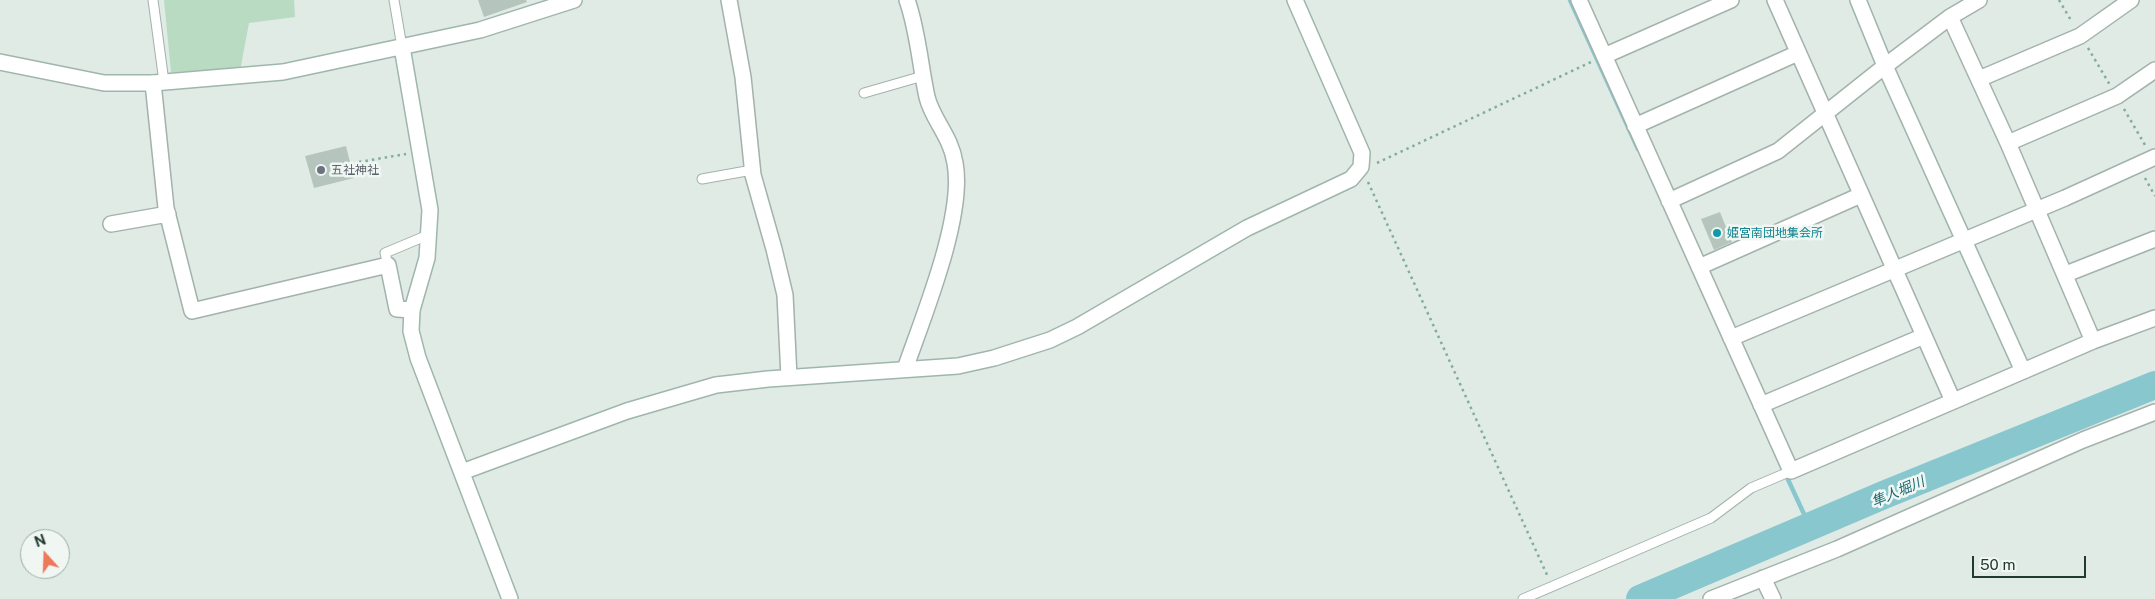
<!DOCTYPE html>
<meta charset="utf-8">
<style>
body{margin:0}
#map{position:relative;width:2155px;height:599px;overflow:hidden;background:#e0ebe5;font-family:"Public Sans",sans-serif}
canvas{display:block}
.north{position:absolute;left:20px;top:529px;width:50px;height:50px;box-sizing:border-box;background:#f0f7f3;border:1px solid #9daba6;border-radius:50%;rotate:340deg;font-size:14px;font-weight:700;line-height:20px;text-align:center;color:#213a33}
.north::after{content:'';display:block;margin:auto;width:18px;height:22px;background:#ee795a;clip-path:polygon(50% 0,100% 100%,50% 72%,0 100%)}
.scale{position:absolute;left:1972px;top:556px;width:114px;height:22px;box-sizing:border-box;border:2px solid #213a33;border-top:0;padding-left:6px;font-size:15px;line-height:18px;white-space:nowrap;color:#213a33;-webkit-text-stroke:4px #f0f7f3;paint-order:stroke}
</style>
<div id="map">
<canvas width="2155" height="599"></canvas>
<div class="north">N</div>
<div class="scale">50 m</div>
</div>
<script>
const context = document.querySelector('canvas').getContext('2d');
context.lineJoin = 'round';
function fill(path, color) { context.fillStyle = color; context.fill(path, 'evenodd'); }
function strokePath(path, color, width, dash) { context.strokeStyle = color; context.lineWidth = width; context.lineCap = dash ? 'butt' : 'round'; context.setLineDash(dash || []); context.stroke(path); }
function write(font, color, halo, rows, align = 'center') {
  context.font = font + ' "Public Sans","Noto Sans JP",sans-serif'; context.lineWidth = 5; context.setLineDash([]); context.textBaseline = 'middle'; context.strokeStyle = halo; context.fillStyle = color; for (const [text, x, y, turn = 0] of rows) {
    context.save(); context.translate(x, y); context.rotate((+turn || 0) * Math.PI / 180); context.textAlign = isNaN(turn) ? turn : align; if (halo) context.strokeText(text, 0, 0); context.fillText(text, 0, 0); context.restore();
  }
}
fill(new Path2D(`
 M164,0H294L295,17L249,23L240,71L171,72Z`), '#b9dbc1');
strokePath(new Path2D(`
 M1570,0L1638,149
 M1785,473L1810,527`), '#89c7cf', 4.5);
strokePath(new Path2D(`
 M1640,599L1886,494L2155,385`), '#89c7cf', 28);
fill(new Path2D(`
 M478,0H526L527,2L484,17Z
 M346,146L354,178L314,188L305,156Z
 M1720,212L1732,242L1714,250L1701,219Z`), '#b5c5be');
const lane = new Path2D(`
 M153,0L164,82
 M394,0L402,47
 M864,93L923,76
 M702,179L752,170
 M388,265L385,253L428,235
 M1523,599L1711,518L1751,488L1791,471`);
const street = new Path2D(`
 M729,0L743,77L753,175L774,249L785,295L789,377
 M1579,0L1791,471L2093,341L2155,318
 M1775,0L1953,401
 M1950,17L2008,143L2093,341
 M1604,56L1731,0
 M1979,79L2080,36L2131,0
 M153,83L166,208L192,311L388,265L397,309L412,310
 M1635,126L1798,53
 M2008,143L2117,96L2155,70
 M1669,201L1778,151L1885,66L1950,17L1979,0
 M111,224L168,214
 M1699,267L1861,195
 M2066,274L2155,239
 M1731,338L2065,198L2155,157
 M905,369C923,317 965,216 955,163C951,136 932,119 927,97C920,65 918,31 907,0
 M1761,405L1924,336
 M1763,578L1773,599
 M1711,599L1837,549L2083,440L2155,412`);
const secondary = new Path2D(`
 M1858,0L1885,66L2023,371
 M402,47L430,210L427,258L412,310L411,331L418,358L510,599
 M0,62L104,83H153L283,72L480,30L574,0
 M462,472L627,411L716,385L768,379L958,366L994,358L1050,340L1077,327L1247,228L1351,179L1361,167L1362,153L1295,0`);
strokePath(lane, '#a3b2ac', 11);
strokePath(street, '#a3b2ac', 18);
strokePath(secondary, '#9fb6ad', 18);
strokePath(new Path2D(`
 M2059,0L2072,22
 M2088,48L2110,85
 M2124,109L2145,145
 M359,162L406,154
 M1377,163L1591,62
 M2145,178L2155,196
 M1368,182L1548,577`), '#81ad9e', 2.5, [2.5, 4]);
strokePath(lane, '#fff', 9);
strokePath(street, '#fff', 15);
strokePath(secondary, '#fff', 15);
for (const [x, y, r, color] of [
 [321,170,5,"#6b7280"],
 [1717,233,5,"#0f9aa8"]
]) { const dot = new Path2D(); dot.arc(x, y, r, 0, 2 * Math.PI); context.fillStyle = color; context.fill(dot); strokePath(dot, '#f0f7f3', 2); }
write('12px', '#5b616d', '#f0f7f3', [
 ["五社神社",331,170]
], 'left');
write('12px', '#0d838f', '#f0f7f3', [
 ["姫宮南団地集会所",1727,233]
], 'left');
write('italic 14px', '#1d6974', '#f0f7f3', [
 ["隼人堀川",1898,492,-23]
]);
</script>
